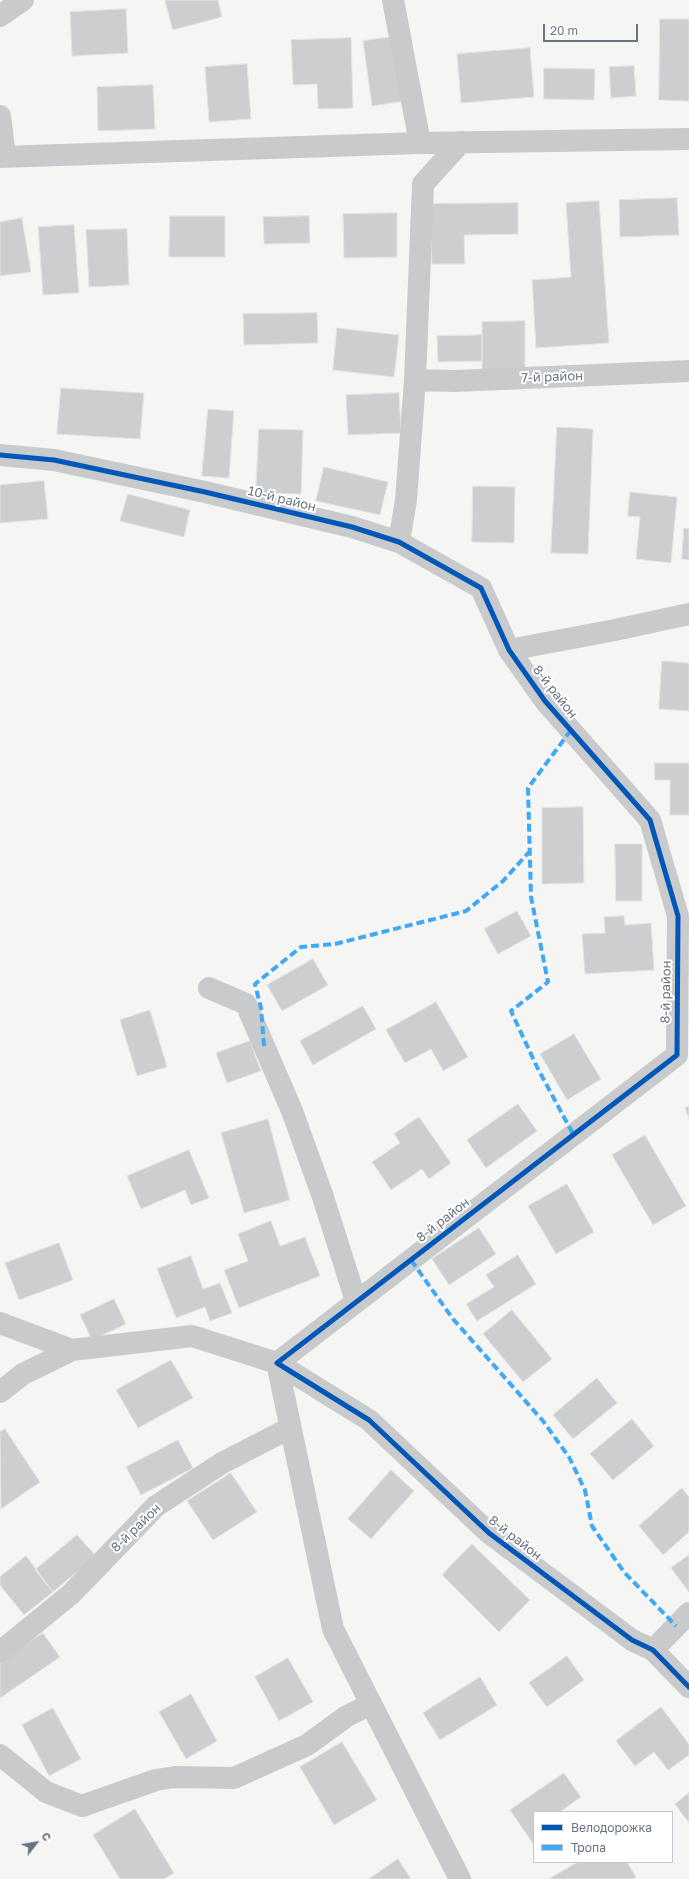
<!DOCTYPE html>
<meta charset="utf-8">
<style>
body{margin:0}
#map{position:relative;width:689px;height:1879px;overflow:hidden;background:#f5f5f4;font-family:"Golos Text",sans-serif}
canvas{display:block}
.legend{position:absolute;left:533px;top:1811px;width:140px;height:52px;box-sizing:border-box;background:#fff;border:1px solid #c3c7cd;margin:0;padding:5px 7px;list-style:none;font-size:12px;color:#687481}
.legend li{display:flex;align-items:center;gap:8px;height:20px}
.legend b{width:20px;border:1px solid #c3c7cd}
.north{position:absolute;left:16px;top:1823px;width:40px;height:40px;-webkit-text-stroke:3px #fff;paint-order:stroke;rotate:59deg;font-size:11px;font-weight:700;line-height:16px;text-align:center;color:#687481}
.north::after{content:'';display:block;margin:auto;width:14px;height:18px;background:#687481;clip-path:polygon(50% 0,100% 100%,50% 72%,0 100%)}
.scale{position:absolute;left:543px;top:24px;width:95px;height:18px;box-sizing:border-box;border:2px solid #687481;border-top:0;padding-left:5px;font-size:12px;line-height:14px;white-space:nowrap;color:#687481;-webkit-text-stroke:3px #fff;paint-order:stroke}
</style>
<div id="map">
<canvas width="689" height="1879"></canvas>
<ul class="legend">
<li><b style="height:5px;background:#0057b8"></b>Велодорожка</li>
<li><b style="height:5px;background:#3fa9f5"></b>Тропа</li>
</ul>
<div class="north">С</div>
<div class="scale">20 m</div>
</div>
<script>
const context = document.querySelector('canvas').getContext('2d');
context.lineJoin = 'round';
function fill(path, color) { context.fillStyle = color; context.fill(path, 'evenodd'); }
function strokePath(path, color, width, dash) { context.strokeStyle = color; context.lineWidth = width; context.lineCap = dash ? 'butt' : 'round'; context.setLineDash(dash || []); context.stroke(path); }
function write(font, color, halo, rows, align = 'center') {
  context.font = font + ' "Golos Text",sans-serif'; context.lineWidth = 4; context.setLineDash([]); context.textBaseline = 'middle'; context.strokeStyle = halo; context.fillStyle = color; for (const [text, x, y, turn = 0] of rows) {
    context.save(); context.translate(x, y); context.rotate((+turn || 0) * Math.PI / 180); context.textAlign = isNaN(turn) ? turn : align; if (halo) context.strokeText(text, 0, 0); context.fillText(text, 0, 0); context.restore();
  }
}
const building = new Path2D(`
 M165,0H218L222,17L173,30Z
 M126,9L128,53L72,56L70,12Z
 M660,19H689V101L659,100Z
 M397,36L406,101L372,106L363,41Z
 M351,38L353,108L318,109L317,84L293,85L291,40Z
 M530,48L534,97L461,103L457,54Z
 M247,64L251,119L209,122L205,67Z
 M634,66L636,96L611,98L609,67Z
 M544,68L595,69L594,100L544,99Z
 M153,85L155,129L98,131L97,87Z
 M677,198L679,235L620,237L619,200Z
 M599,201L609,343L536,348L532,280L571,277L566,203Z
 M518,203V234L464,235L465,264H432L430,204Z
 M397,213V257L344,258L343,214Z
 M170,216H225V257H169Z
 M309,216L310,243L264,244L263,217Z
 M22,218L31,272L0,276V222Z
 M74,225L79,293L43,295L38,227Z
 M127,229L129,285L89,287L86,230Z
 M317,313L318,343L244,345L243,314Z
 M525,321V371H482V322Z
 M337,328L399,335L394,377L333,370Z
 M482,335V361L438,362L437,336Z
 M61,388L144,393L140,439L57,434Z
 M399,393L401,433L348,435L346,395Z
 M208,409L234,411L229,478L202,476Z
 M557,427L593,429L588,554L551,553Z
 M259,429L303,430L301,494L256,493Z
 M324,467L388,482L380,515L316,501Z
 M44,481L48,519L0,523V485Z
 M473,486L515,487L514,543L472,542Z
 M630,492L677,497L671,563L636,559L640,517L628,516Z
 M128,494L190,510L184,537L120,521Z
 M684,528L689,529V560L682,559Z
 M662,661L689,663V711L659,709Z
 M655,763H689V815H670V780H655Z
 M583,807L584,883L542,884V808Z
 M615,844H642V901H616Z
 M517,911L531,936L498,954L484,929Z
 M624,916L625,925L651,923L654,970L585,974L582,934L605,933L604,917Z
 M313,959L328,985L282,1011L267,985Z
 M436,1002L468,1057L443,1071L431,1049L405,1063L386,1030Z
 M363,1006L376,1029L313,1065L300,1041Z
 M150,1010L167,1067L137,1076L120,1020Z
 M574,1034L601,1079L567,1100L540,1054Z
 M250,1041L261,1071L227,1083L216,1053Z
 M518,1104L537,1131L486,1168L467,1140Z
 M689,1106V1119L685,1108Z
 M419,1117L451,1163L429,1179L422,1169L391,1190L372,1162L400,1143L394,1134Z
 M268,1119L290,1200L244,1213L221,1133Z
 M645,1135L686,1206L653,1225L612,1155Z
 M189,1150L209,1198L191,1205L185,1190L141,1209L127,1176Z
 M567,1184L594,1232L556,1254L528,1206Z
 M271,1221L280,1246L305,1237L320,1276L239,1308L224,1270L248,1261L238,1234Z
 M479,1228L496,1254L449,1285L432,1259Z
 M59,1243L73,1280L19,1300L5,1263Z
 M518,1255L536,1284L477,1321L466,1304L494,1287L486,1275Z
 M191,1256L203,1289L220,1283L232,1313L210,1321L205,1307L176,1318L157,1269Z
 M114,1299L126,1324L92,1340L80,1315Z
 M512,1310L552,1359L523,1382L483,1334Z
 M171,1360L193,1398L138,1428L116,1390Z
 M597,1378L617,1403L573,1439L553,1415Z
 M632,1419L654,1446L613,1480L590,1454Z
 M5,1429L40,1482L1,1509L0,1432Z
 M178,1440L193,1468L141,1495L126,1467Z
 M391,1470L414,1491L371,1539L348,1519Z
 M231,1473L257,1512L213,1540L187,1501Z
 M682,1488L689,1497V1532L663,1555L639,1526Z
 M77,1535L96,1556L53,1592L35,1570Z
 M472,1544L530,1600L499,1632L442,1575Z
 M689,1555V1592L671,1568Z
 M26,1556L53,1592L24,1615L0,1585V1577Z
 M43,1633L60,1657L0,1698V1662Z
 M567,1656L584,1680L547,1707L529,1683Z
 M288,1658L313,1702L279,1721L255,1677Z
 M480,1677L497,1705L440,1740L423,1713Z
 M191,1694L217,1741L186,1759L159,1712Z
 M661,1707L689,1744V1755L668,1770L654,1752L635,1766L616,1741Z
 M53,1708L81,1759L49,1776L22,1725Z
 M342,1742L377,1800L334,1825L300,1767Z
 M564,1773L581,1797L560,1812H534V1845L510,1810Z
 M689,1793V1823L675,1804Z
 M135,1809L174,1873L164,1879H120L93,1835Z
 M398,1859L411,1879H369Z
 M578,1862H627L636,1877L634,1879H549Z`);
fill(building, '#cdcecf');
strokePath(building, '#e4e4e4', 1);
strokePath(new Path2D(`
 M393,0L420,143
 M0,16L23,0
 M0,116L5,156
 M0,157L420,143L689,139
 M415,380L455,381L689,371
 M0,455L54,460L205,492L352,527L399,542L481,588L509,650L545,701L650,820L678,916L677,1055L277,1363L369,1420L489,1533L632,1640L653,1650L689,1687
 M399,542L406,500L415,380L423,184L461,142
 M509,650L615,630L689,614
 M209,988L246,1004L292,1111L322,1194L356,1301
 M0,1323L72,1350L192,1336L277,1363L333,1629L460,1879
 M0,1392L23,1374L72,1350
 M653,1650L689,1613
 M0,1652L71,1594L156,1506L222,1463L290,1428
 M0,1755L46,1792L82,1806L156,1780L175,1777L234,1778L307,1745L347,1716L371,1704`), '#c9cacb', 22);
strokePath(new Path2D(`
 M571,730L528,788L531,897L548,982L511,1011L537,1067L573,1134
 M264,1046L261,1008L255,984L301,947L335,944L466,911L503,881L530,851
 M411,1260L453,1319L543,1421L569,1457L585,1490L592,1526L624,1572L676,1626`), '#3fa9f5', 4, [8, 4]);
strokePath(new Path2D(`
 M0,455L54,460L205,492L352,527L399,542L481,588L509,650L545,701L650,820L678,916L677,1055L277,1363L369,1420L489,1533L632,1640L653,1650L689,1687`), '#0057b8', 5);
write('13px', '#687481', '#fff', [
 ["7-й район",552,377,-2],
 ["10-й район",282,499,14],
 ["8-й район",555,692,52],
 ["8-й район",666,992,-89],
 ["8-й район",443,1220,-38],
 ["8-й район",136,1528,-44],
 ["8-й район",515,1538,38]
]);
</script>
